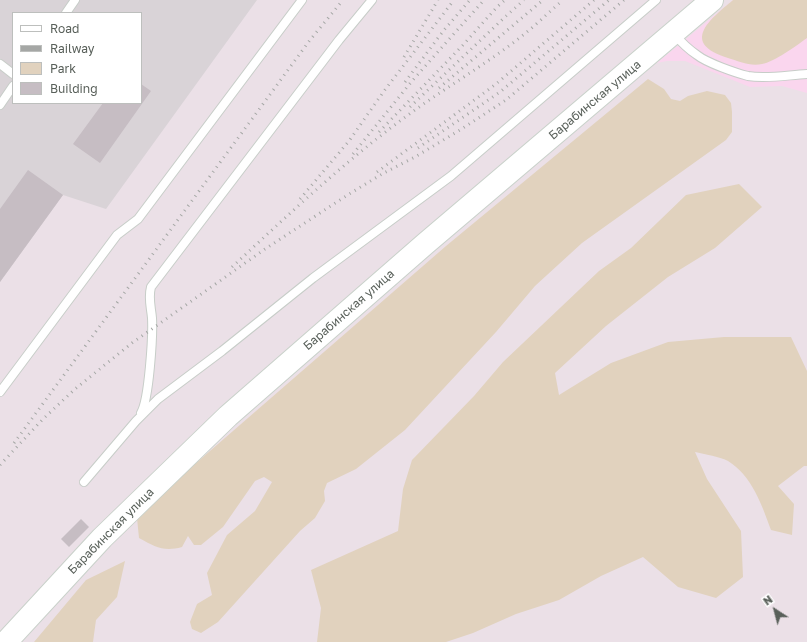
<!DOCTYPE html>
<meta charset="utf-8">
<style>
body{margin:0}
#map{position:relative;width:807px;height:642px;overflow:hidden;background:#ebe0e7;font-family:"Golos Text",sans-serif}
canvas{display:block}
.legend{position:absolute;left:12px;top:12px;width:130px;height:92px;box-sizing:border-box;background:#fff;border:1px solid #bdbfbd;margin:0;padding:5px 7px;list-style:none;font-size:12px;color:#59605a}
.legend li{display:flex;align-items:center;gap:8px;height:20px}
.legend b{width:20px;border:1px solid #bdbfbd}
.north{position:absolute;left:755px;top:590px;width:40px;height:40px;-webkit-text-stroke:3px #fff;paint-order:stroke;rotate:324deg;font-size:11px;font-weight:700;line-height:16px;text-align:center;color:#59605a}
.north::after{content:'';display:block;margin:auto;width:14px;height:18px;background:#59605a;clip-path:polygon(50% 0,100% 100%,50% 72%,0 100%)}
</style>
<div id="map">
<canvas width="807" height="642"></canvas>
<ul class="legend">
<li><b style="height:5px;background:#fff"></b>Road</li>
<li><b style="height:5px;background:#a5a7a5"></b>Railway</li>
<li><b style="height:11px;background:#e1d2be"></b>Park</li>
<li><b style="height:11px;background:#c6bdc3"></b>Building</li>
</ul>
<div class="north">N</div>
</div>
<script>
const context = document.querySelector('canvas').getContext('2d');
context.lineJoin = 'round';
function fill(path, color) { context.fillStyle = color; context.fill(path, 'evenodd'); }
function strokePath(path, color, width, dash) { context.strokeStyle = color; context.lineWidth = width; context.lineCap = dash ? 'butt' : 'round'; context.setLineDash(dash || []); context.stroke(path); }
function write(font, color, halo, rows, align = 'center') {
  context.font = font + ' "Golos Text",sans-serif'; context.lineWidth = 4; context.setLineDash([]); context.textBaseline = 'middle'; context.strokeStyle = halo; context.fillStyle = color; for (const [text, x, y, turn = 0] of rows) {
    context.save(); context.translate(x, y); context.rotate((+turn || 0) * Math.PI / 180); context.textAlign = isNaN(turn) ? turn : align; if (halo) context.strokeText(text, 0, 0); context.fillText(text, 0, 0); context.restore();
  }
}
fill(new Path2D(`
 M733,0H807V93L782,86L750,87L685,61H667L657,63Z`), '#fad6ee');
fill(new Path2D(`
 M0,0H257L106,209L63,195L0,282ZM13,13H141V103H13Z`), '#d9d3d7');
fill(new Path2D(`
 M733,0H807V38C796,46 774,62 762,64C751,67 738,61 728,58C680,43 709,20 733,0Z
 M648,79L664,89L671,99L680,101L688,96L707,91L725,95L731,103L732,112V132L726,140L582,243L535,286L496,332L405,430L356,469L327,483L324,491L325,501L315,518L300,531L218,622L201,633L192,629L190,622L197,604L212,595L207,573L227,535L255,511L272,482L264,477L255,481L223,527L201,545H194L188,536L182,547C164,552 155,547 139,538L137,518L142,510L446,246Z
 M739,184L762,207L715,248L668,277L606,326L555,373L559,395L611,363L668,342L724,337H791L807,371V466H804L778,486L794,504L792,535L771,530C762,505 752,476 728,461C721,457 704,454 695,452L707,479L741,531L743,577L716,598L678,587L643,557L601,576L559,600L516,614L473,633L446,642H317L321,608L311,570L398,531L403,489L412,460L474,396L503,362L599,271L631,248L686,195Z
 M125,561L117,597L96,620L93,642H34L86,580Z`), '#e1d2be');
fill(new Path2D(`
 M141,84L151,91L100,163L73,144L103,103H141Z
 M28,170L63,195L0,282V209Z
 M81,519L89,527L69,547L61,539Z`), '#c6bdc3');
const service = new Path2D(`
 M66,13L75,0
 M674,34C681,42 688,49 697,55C707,63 736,73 748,76C767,79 788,75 807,74
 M0,64L13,74
 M0,105L13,86
 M0,392L117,235L138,219L302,0
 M141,413C149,400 153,336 152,318C151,307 148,298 151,287L339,40L372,0
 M84,482L136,421L158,399L222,351L313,278L451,176L656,0`);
const secondary = new Path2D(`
 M6,642L102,538L228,416L425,244L712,0`);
strokePath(service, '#c7cdc8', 10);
strokePath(secondary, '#c9d1ca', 24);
strokePath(service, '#fff', 8);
strokePath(secondary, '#fff', 22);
strokePath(new Path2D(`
 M404,57L438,0
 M405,82L444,30L470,0
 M439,88L543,0
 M410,107L505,17L524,0
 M379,132L463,45L497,7L505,0
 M418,148L500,92L609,0
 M353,154L412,81L484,0
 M377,172L496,84L594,0
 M300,199L349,141L384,91L454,0
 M232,267C288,215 345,161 408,115C445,88 485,65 522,36C536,25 549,12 563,0
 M14,443L310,40L343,0
 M0,465L43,419L75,389L132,343L265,249L346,196L382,174L415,157L460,130L506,100L624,0`), '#a5a7a5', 3, [1, 5]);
write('12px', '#59605a', '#fff', [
 ["Барабинская улица",595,100,-40],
 ["Барабинская улица",349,310,-41],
 ["Барабинская улица",111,531,-45]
]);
</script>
